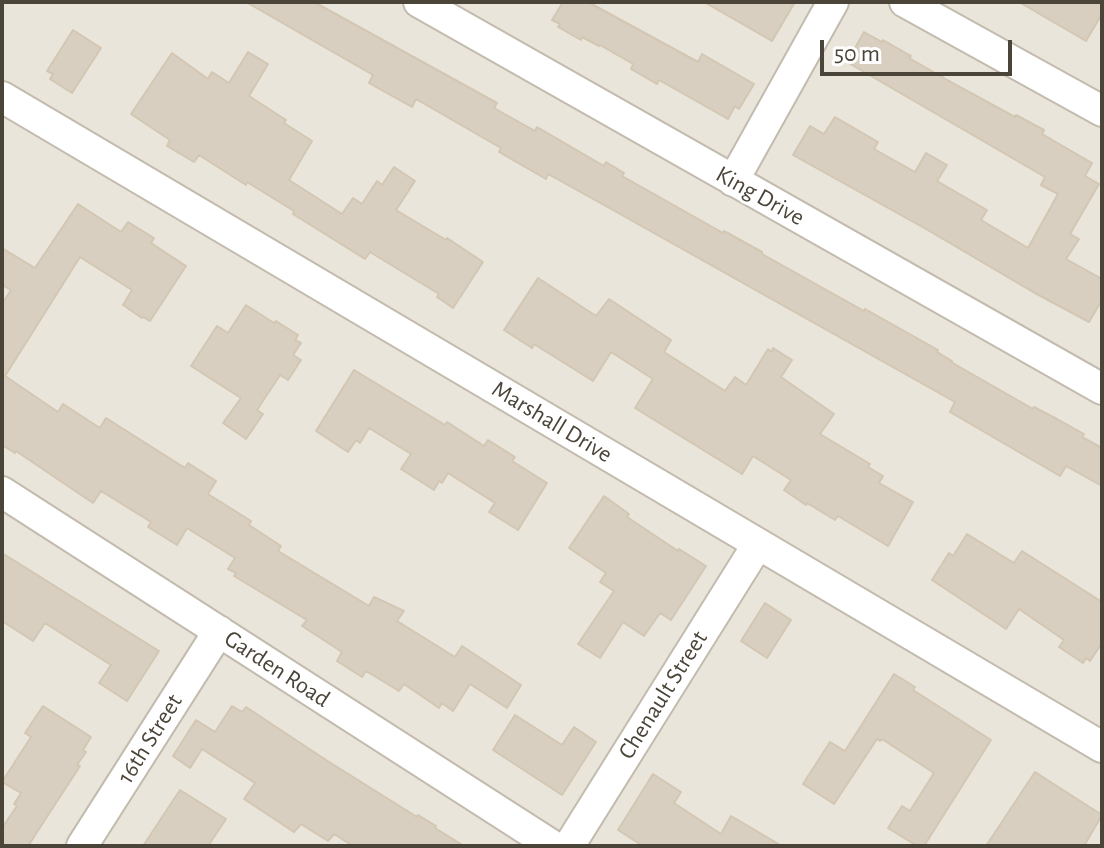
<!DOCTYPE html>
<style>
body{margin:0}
#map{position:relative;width:1104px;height:848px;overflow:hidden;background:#f6f3ec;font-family:"Alegreya Sans",sans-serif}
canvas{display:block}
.frame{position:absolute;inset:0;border:4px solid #4b4439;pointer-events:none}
.scale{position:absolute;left:820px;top:40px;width:192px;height:36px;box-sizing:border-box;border:4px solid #4b4439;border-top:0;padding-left:10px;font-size:24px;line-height:28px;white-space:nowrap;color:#4b4439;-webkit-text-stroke:6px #fff;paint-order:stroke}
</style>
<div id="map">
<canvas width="1104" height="848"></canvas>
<div class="frame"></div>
<div class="scale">50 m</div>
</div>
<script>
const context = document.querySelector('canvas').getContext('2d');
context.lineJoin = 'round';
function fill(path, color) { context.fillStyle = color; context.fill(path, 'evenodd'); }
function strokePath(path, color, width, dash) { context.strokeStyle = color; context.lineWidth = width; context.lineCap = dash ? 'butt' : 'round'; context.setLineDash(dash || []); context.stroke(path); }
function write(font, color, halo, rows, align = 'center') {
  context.font = font + ' "Alegreya Sans",sans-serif'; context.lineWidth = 6; context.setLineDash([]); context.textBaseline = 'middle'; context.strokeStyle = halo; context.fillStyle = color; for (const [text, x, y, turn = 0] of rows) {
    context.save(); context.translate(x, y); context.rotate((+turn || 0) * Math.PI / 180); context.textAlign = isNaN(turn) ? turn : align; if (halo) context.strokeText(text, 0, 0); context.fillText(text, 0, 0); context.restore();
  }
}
fill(new Path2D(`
 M2,2H1102V846H2Z`), '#eae5da');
const building = new Path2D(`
 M246,2H314L497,103L494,108L535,131L537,127L604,166L606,162L624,173L622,176L723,233L724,231L762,252V254L864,311L865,309L938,350L937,352L952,361L951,362L1033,409L1034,407L1057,419L1084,434L1082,437L1102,448V486L1066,466L1060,476L950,412L955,402L604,205L548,174L546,179L499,152L501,148L416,99L412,107L369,83L373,75Z
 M563,2H588L698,62L702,54L754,84L739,109L735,106L728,119L659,80L657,84L631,69L633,64L600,45L599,46L582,37L581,40L558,27L560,24L552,20Z
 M704,2H795L772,41Z
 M1019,2H1102V14L1086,41Z
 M73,30L101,48L72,93L50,79L53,74L47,71Z
 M864,32L882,42L883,40L911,56L909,58L951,82L1015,117L1016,115L1044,130L1042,134L1092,163L1085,176L1099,184L1070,234L1079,239L1066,259L1102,279V300L1089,322L1033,292L926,229L793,155L810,126L824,134L835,117L878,142L874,149L915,172L926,153L947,165L937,181L987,210L981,220L1028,248L1058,194L1041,185L1045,177L847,62Z
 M248,52L268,64L249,96L286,120L284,123L312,141L289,180L342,214L353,198L362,204L377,181L382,185L394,167L415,181L396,210L446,240L447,238L483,262L453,308L437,297L439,294L370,252L365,259L293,214L294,211L247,182L246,185L199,155L194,162L167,146L170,140L131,114L172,53L208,79L212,72L229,83Z
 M78,204L121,232L128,222L154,238L151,243L186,266L150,321L143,317L142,318L123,305L132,290L80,257L5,376L58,412L63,404L100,428L106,418L185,468L188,463L216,481L208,494L251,521L249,525L281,546L278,551L369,606L374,597L404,611L397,621L455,657L462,646L521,685L507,708L470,684L453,711L442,703L439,708L404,684L399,691L366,671L362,677L337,661L342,652L302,626L307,620L234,576L236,573L228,569L235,558L187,528L177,545L148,527L151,522L101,491L93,503L16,451L15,453L2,445V304L11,290L2,285V248L35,268Z
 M538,278L596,316L609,299L671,340L664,352L725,391L735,377L746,385L768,349L772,352L773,348L792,360L781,377L834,414L820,434L870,464L868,467L883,476L879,483L913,502L888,546L838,516L835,520L807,503L806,505L784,490L791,480L753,456L742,474L635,408L653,379L611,352L593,381L534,344L532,348L504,330Z
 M246,305L274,323L276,321L298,335L295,340L301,343L293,355L301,360L288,380L280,375L257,410L263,414L246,439L223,423L241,398L191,366L217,326L228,333Z
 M354,370L445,425L447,422L484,446L488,440L515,457L512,461L547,483L518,530L489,512L495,503L448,473L442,483L439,481L434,490L401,469L411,454L369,428L360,443L356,440L348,452L316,431Z
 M604,496L629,514L627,517L678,551L679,549L706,566L671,620L660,613L644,636L623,622L600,658L578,644L614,591L600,582L606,573L569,548Z
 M967,534L1014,563L1022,551L1102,602V643L1090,661L1086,658L1083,663L1059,647L1064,640L1019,609L1006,629L932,580L949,553L953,556Z
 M2,553L159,651L127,701L99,683L111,665L45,623L33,641L2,621Z
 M765,603L791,620L767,658L741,641Z
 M894,674L915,687L913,690L991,740L924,846H917L888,828L902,806L910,811L934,773L882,739L880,741L877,739L834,804L803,784L830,742L845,751Z
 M43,706L91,737L83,750L86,752L77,765L80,766L28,846H2V828L17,806L14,804L21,793L2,782L31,737L25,733Z
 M232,706L242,712L246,707L326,760L417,817L418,815L436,826L435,828L464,846H353L334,834L328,841L301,824L294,832L244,799L255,783L202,749L190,768L173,756L196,720L215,732Z
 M515,715L562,745L574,727L596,742L562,795L493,750Z
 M1035,772L1102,815L1084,846H986Z
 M653,774L681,792L674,803L721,834L731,816L782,846H643L618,830Z
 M180,790L226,819L208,846H143Z`);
fill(building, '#d8cfc1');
strokePath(building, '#d3c7b4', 2);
const street = new Path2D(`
 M419,2L1102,389
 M905,2L1102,111
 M2,97L1102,747
 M733,181L833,2
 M2,492L553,846
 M82,846L219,631
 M569,846L758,544`);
strokePath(street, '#c2bbae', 34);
strokePath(street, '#fff', 30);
write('24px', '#4b4439', '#fff', [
 ["King Drive",760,196,29],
 ["Marshall Drive",552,422,31],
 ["Garden Road",277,669,33],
 ["Chenault Street",663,695,-58],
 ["16th Street",150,739,-58]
]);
</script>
